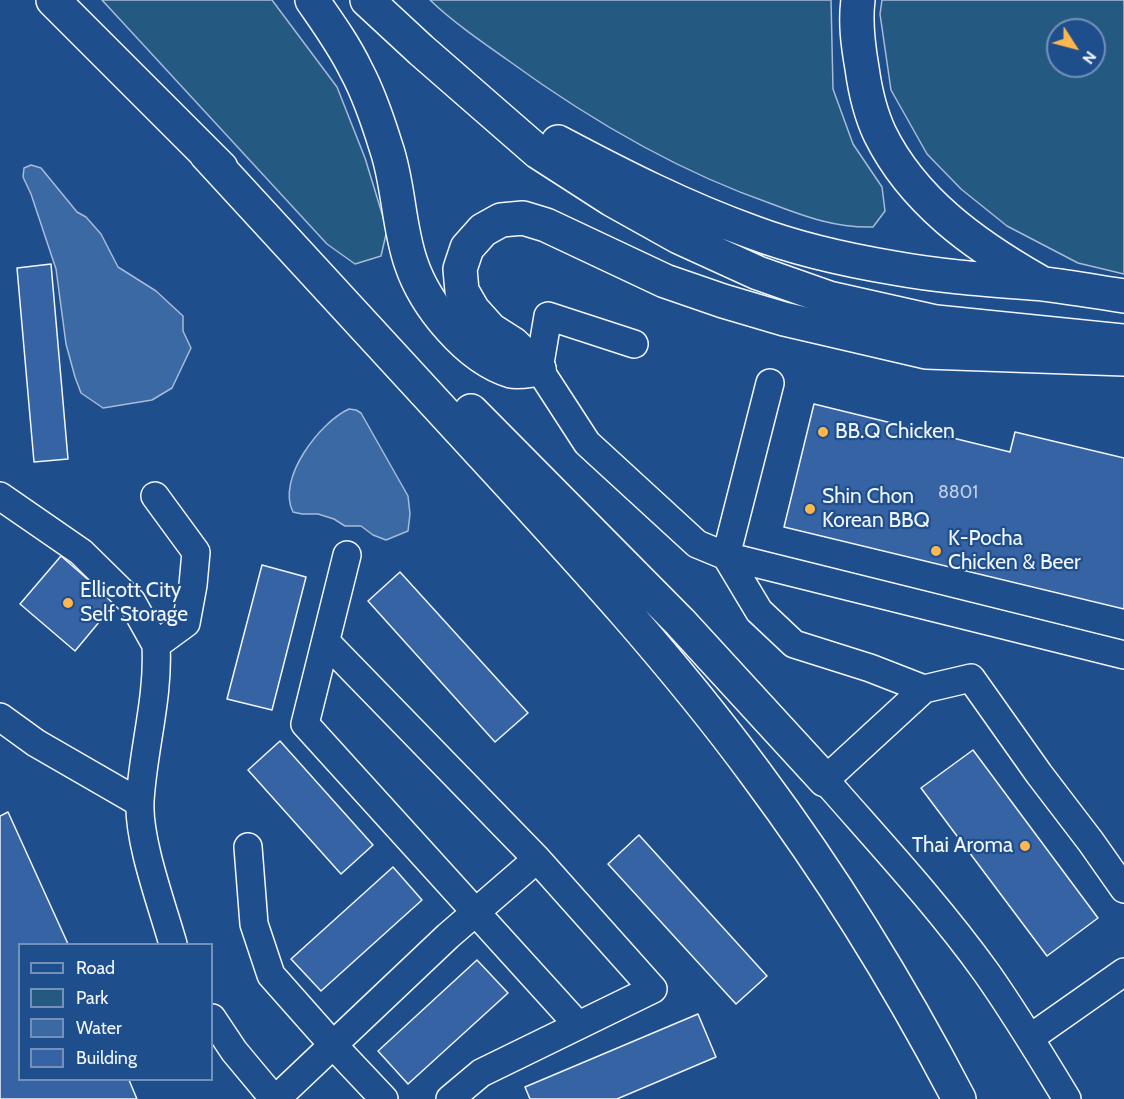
<!DOCTYPE html>
<style>
body{margin:0}
#map{position:relative;width:1124px;height:1099px;overflow:hidden;background:#1f4e8c;font-family:Cabin,sans-serif}
canvas{display:block}
.legend{position:absolute;left:18px;top:943px;width:195px;height:138px;box-sizing:border-box;background:#1f4e8c;border:2px solid #7391ba;margin:0;padding:8px 10px;list-style:none;font-size:18px;color:#f2f6ff}
.legend li{display:flex;align-items:center;gap:12px;height:30px}
.legend b{width:30px;border:2px solid #7391ba}
.north{position:absolute;left:1046px;top:18px;width:60px;height:60px;box-sizing:border-box;background:#1f4e8c;border:2px solid #7391ba;border-radius:50%;rotate:126deg;font-size:16px;font-weight:700;line-height:24px;text-align:center;color:#f2f6ff}
.north::after{content:'';display:block;margin:auto;width:21px;height:27px;background:#ffb74d;clip-path:polygon(50% 0,100% 100%,50% 72%,0 100%)}
</style>
<div id="map">
<canvas width="1124" height="1099"></canvas>
<ul class="legend">
<li><b style="height:8px;background:#1f4e8c"></b>Road</li>
<li><b style="height:16px;background:#245a82"></b>Park</li>
<li><b style="height:16px;background:#3b69a3"></b>Water</li>
<li><b style="height:16px;background:#3563a3"></b>Building</li>
</ul>
<div class="north">N</div>
</div>
<script>
const context = document.querySelector('canvas').getContext('2d');
context.lineJoin = 'round';
function fill(path, color) { context.fillStyle = color; context.fill(path, 'evenodd'); }
function strokePath(path, color, width, dash) { context.strokeStyle = color; context.lineWidth = width; context.lineCap = dash ? 'butt' : 'round'; context.setLineDash(dash || []); context.stroke(path); }
function write(font, color, halo, rows, align = 'center') {
  context.font = font + ' Cabin,sans-serif'; context.lineWidth = 4.5; context.setLineDash([]); context.textBaseline = 'middle'; context.strokeStyle = halo; context.fillStyle = color; for (const [text, x, y, turn = 0] of rows) {
    context.save(); context.translate(x, y); context.rotate((+turn || 0) * Math.PI / 180); context.textAlign = isNaN(turn) ? turn : align; if (halo) context.strokeText(text, 0, 0); context.fillText(text, 0, 0); context.restore();
  }
}
const green = new Path2D(`
 M102,0H272L337,87L365,158L387,230L381,256L355,264L327,244Z
 M430,0H831L833,89L853,144L882,187L885,211L873,227C836,228 806,217 772,204C677,171 590,120 509,61C482,42 454,23 430,0Z
 M882,0H1124V274L1078,263L1007,226L961,189L927,154L891,90L880,14ZM1058,30H1094V66H1058Z`);
fill(green, '#245a82');
strokePath(green, '#a8bbd7', 1.5);
const water = new Path2D(`
 M31,165L41,168L77,212L86,217L101,234L118,267L156,291L183,316V331L191,348L172,388L152,400L103,408L81,393L75,377L66,344L56,269L31,194L23,177L24,168Z
 M349,409L356,410L361,413L408,496L410,514L408,531L386,540L373,535L361,526H345L334,519L318,514H302L293,512C276,479 320,422 349,409Z`);
fill(water, '#3b69a3');
strokePath(water, '#a8bbd7', 1.5);
const building = new Path2D(`
 M51,264L68,459L34,462L17,268Z
 M814,404L1010,452L1015,432L1124,458V609L784,527Z
 M61,556L115,603L75,651L20,604Z
 M262,565L306,577L272,710L227,699Z
 M400,572L528,713L495,742L368,601Z
 M280,741L373,845L341,874L248,770Z
 M973,750L1098,918L1047,956L921,788Z
 M8,812L68,944H20V1080H129L137,1099H0V816Z
 M639,835L767,976L736,1004L608,864Z
 M393,867L422,900L321,991L291,959Z
 M477,960L508,993L408,1084L378,1051Z
 M698,1014L716,1057L617,1099H530L525,1087Z`);
fill(building, '#3563a3');
strokePath(building, '#f2f6ff', 1.5);
const minor = new Path2D(`
 M634,344L548,316L539,369L587,443L697,544L726,556L759,611L794,644L870,668L924,689L971,678L1039,774L1091,842L1124,889
 M770,383L726,556L1124,655
 M0,496L81,552L132,602L156,645
 M155,496L196,552L193,585L186,623L156,645C159,698 143,749 140,801C138,841 162,905 173,944
 M347,555L305,724L578,1025
 M326,642L537,859L653,989L481,1073L450,1099
 M924,689L825,780C880,843 937,904 986,972C1015,1013 1041,1056 1067,1099
 M0,717L36,743L140,803
 M248,847L254,924L271,975L333,1045L384,1099
 M212,1018L234,1051L274,1099
 M1030,1038L1124,972
 M276,1099L448,936L537,859`);
const major = new Path2D(`
 M539,369L513,344L491,330L473,310L462,291L460,269L467,248L483,230L501,220L523,218L546,225L665,281L723,301L784,319L926,352L1124,359`);
const highway = new Path2D(`
 M53,0L221,168
 M312,0C328,23 344,45 356,70C369,94 378,121 386,147C399,184 398,226 411,263C425,305 468,358 511,371C519,373 530,370 539,369
 M367,0L421,50L538,152L611,199L679,237L758,273L829,298L936,322L1124,341
 M858,0C855,23 858,45 862,68C865,90 870,113 880,134C913,201 975,245 1038,281
 M558,142C622,176 685,208 752,232C797,249 846,260 894,268C943,277 993,280 1043,284C1070,287 1097,292 1124,296
 M206,154C298,254 391,354 483,455C577,557 673,661 756,774C832,876 900,986 959,1099
 M471,411L680,622L825,780`);
strokePath(minor, '#f2f6ff', 30);
strokePath(major, '#f2f6ff', 36);
strokePath(highway, '#f2f6ff', 36);
strokePath(minor, '#1f4e8c', 27);
strokePath(major, '#1f4e8c', 33);
strokePath(highway, '#1f4e8c', 33);
for (const [x, y, r, color] of [
 [823,432,6,"#ffb74d"],
 [810,509,6,"#ffb74d"],
 [936,551,6,"#ffb74d"],
 [68,603,6,"#ffb74d"],
 [1025,846,6,"#ffb74d"]
]) { const dot = new Path2D(); dot.arc(x, y, r, 0, 2 * Math.PI); context.fillStyle = color; context.fill(dot); strokePath(dot, '#1f4e8c', 2); }
write('18px', '#c3d1e8', null, [
 ["8801",958,493]
]);
write('21px', '#f2f6ff', '#1f4e8c', [
 ["BB.Q Chicken",835,432],
 ["Shin Chon",822,497],
 ["Korean BBQ",822,521],
 ["K-Pocha",948,539],
 ["Chicken & Beer",948,563],
 ["Ellicott City",80,591],
 ["Self Storage",80,615],
 ["Thai Aroma",1013,846,"right"]
], 'left');
</script>
